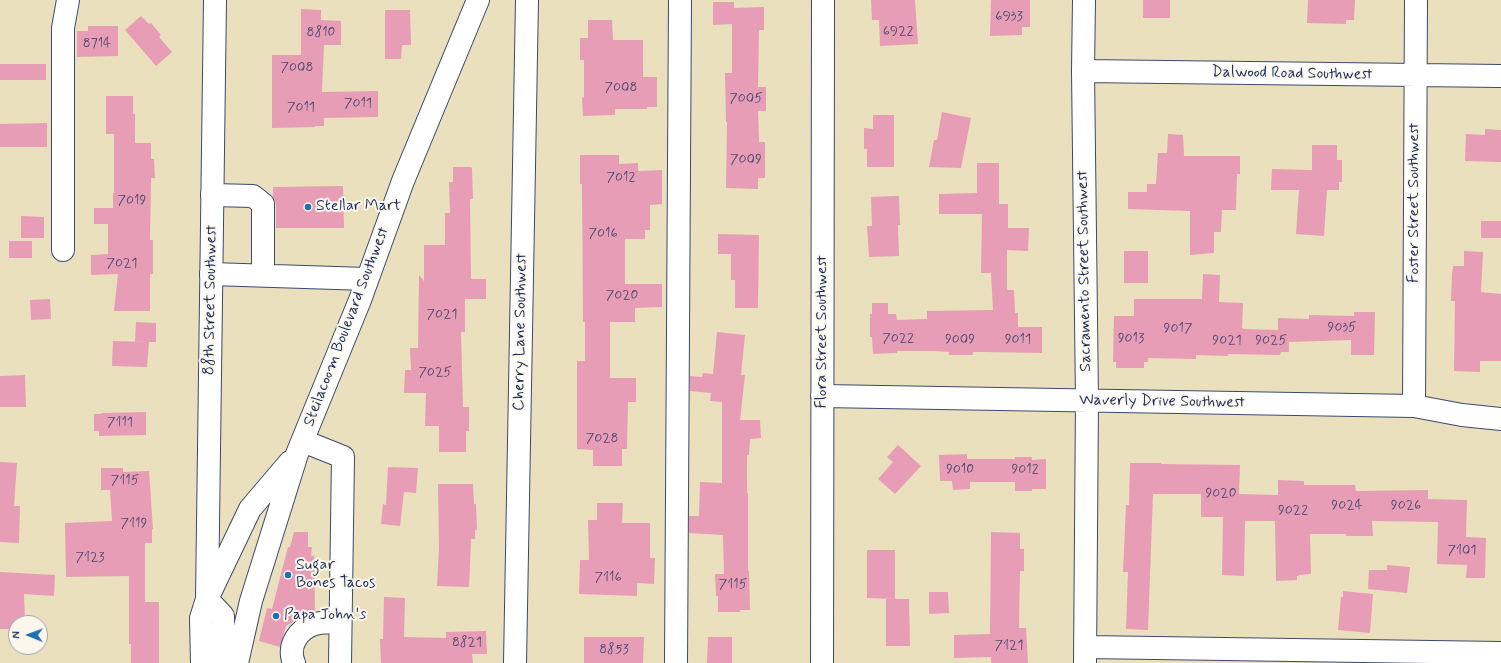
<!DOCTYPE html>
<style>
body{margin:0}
#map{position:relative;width:1501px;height:663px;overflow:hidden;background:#eae0be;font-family:Mynerve,sans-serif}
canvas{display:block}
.north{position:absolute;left:8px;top:615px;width:40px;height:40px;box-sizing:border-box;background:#fbf7ec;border:1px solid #a1a7b3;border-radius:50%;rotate:271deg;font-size:11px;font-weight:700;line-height:16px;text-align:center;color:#1b2f5e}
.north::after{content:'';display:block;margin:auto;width:14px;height:18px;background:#1f6fb2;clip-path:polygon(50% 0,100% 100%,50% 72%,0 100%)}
</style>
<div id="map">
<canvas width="1501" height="663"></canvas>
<div class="north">N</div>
</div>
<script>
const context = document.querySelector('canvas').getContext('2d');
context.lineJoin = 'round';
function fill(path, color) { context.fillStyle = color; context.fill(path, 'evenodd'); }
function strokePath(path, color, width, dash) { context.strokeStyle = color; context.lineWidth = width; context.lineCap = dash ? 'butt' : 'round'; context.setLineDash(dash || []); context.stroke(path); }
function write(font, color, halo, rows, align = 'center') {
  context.font = font + ' Mynerve,sans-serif'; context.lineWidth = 4; context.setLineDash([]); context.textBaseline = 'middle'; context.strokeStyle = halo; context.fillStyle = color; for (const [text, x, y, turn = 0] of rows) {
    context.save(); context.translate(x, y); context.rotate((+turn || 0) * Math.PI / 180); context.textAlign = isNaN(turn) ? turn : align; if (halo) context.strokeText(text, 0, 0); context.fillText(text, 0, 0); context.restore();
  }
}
fill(new Path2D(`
 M871,0H915L918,44L880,46L879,20H872Z
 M991,0H1030V27H1022V35L990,36Z
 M1143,0H1170V18H1143Z
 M1308,0H1355L1354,20H1346V24L1307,23Z
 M713,2H734V8L764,7V30H759L758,87H766V111H758L759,142H765V178H758V189L726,188L727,122H726L725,73H732V24L713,25Z
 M301,9L321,10V20L341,21V45H324L322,92L378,91V117L324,118V126H315V127L272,128V55H301Z
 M385,10H410L411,45H402L401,59H385Z
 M141,16L149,24L151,23L161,35L159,37L172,52L156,66L125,30Z
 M588,20H612L613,40H643V77H657V107H647V109H615V115L583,116L582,98L584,97V60H580V38H588Z
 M88,26H118V56L77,57V31H88Z
 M0,64H46V80H0Z
 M106,96H133V114H135V143H151V159H154L155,178H151L150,240H153V274H150V311H114L118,274L91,275V255L108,254V224H94V208H113V193H114V134H106Z
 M942,112L971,118L961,168L929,167L934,140H937Z
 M873,115H894V167H867V149H864V128L873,129Z
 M47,123V147H0V124Z
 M1485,129L1501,130V162L1465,161L1466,134L1485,135Z
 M1168,134L1183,135L1184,156H1240V174H1237L1236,210H1222L1221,232H1214V253L1190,255V211L1128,209V192H1147V184H1156L1158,153H1167Z
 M1312,145H1337V160H1342V182H1339V190H1327L1324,236L1296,234L1299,190H1271L1272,169L1312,170Z
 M580,155H619V164L638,163V171L662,170V204L650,205V230H645V239H625V284H662V307L635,308V322H610V378H636V402H628L627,449H622V466H593V450L577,449V361H585V322H583L582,184H580Z
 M977,163H999V204H1008V228H1029L1028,251L1007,250V290H1014L1015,313H1018V327H1042V353L985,352H973V355H949V352L935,351H897V353L873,354L872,337H870V314H872V303H888V314H896L897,320L927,319V311L993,310L991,273H981L982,214H939V194L977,193Z
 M453,167H471L472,168L473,199H470L471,279H486V299H465V332H461L463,407H469V431H466V452H439V426H425L426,393H404L405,370H411L410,348H418L419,275L424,281V245H445V213H450L449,182H453Z
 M343,186L344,228H276V204L273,197V187Z
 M894,196H899L900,225H898L899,256L869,257L867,226H872L871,197Z
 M21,216L44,217V238H21Z
 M1481,221H1501V238H1481Z
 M718,234L759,235L758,308H735V280H731V254H718Z
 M9,241H32V258H9Z
 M1124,251H1148V283H1124Z
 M1464,251L1483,252L1481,292L1501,294V361H1480V372L1454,371L1455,301H1451L1452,274L1453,266H1464Z
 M1203,274L1220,275L1219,302L1243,303L1242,328L1244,329L1278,330V318L1309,319V315L1354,316V312H1375L1374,355H1351V340L1289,342V352H1281L1280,355L1228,354V356L1196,355V359L1148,358V362H1144V368H1116V362H1113L1114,316H1134V299H1202Z
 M50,299L51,319L31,320L30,300Z
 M136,322L156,323V342H135Z
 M717,332L745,335L741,375H745L740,420H760L761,438L750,439L749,455H747V493H748V571H749L750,610H740V612H718V596H716L715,574H724L723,535L689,533V516H699L700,482L722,483V402L710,401L711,393L690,391V376L702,377L703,373L713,374Z
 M113,341L149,342L147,367L112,366Z
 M25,375L26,407H0V376Z
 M146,412V435L99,436V431H94V414H101V413Z
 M898,445L921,466L895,494L878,479L893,462L887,457Z
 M967,454V459H1015V457H1032V460L1046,459V489H1032V491H1015V482H970V489L953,490L952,481H940L939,455Z
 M0,462L17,463L14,506H20L19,543L0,542Z
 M1130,463H1161V464L1240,465L1239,494L1278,495V480L1304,481V485H1355L1356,491L1428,490V499L1467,500L1466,537L1486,538L1485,578H1466L1467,565L1437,564L1438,522L1374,521H1372L1373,536H1346V534H1310L1311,574L1299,575V576H1297V580L1276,581L1275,521H1245L1244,576L1222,575L1223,517H1201V494H1153L1148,630L1126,629L1128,572H1123L1126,505H1129Z
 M388,467L418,468L416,493L404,492L400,526L381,524L383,504L386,505Z
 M101,468H123V472L149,471L153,529H152V543H145V602H159V663H131V644H129V576L66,577L65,523L112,521L110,490H101Z
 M438,484H473L474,504H476L477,530H475V539H471L469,587L437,586L439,548Z
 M597,503H623L622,523H650V558H655L654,584L637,583V596L579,594L580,560H589L588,520H597Z
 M294,532H308V547H312L311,556H314L315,611L302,616L286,626L280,647L259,641L267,608L272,609L288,547H290Z
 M991,532L1020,533V549H1024V571H1020L1019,628H1026L1028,663H991V657L954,658V635L990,634Z
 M867,550H895V599L867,598Z
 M1387,565L1410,567L1407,593L1368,589L1369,570H1387Z
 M0,572L55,575L54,596L24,594L25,623H16V629H0Z
 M1343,591L1373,594L1370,633L1338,630L1341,597H1343Z
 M929,592H948L949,613L929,614Z
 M384,597L405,598L404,637L446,638V632L486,631L487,654H472L473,663H381L380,639H383Z
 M886,599H909L910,646H886Z
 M584,637H644L643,663H584Z
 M708,637H732V663H707Z`), '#e79db5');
const minor = new Path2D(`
 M1084,0L1083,71L1087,400L1085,663
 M1083,71L1501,76
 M212,195L253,196L263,204V275
 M63,250V28L68,0
 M211,274L367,279
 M822,396L1414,406L1462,415L1501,419
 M1414,406L1416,0
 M303,441L343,457L340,663
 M1086,647L1501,653
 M294,663C287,646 298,629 315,624C322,622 332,622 340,622
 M515,663L527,0
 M676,663L680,0
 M822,663L823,0`);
const major = new Path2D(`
 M207,599L215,0
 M207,599L223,616L224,663
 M202,663L201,618L207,599L250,509L290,462
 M237,663L251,601L297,454L360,300L403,181L478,0`);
strokePath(minor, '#3a4a6c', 24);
strokePath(major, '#3a4a6c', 24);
strokePath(minor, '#fff', 22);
strokePath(major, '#fff', 22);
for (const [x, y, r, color] of [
 [308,207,4,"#1f6fb2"],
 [288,575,4,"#1f6fb2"],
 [276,616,4,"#1f6fb2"]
]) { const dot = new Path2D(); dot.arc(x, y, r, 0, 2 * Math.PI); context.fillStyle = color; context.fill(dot); strokePath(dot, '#fbf7ec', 1.5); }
write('14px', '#4e4a74', null, [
 ["6933",1009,17],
 ["6922",898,32],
 ["8810",321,33],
 ["8714",97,44],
 ["7008",297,68],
 ["7008",621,88],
 ["7005",746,99],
 ["7011",358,104],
 ["7011",301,108],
 ["7009",746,160],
 ["7012",621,178],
 ["7019",132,201],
 ["7016",603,234],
 ["7021",122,264],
 ["7020",622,296],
 ["7021",442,315],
 ["9035",1342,328],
 ["9017",1178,329],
 ["7022",898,339],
 ["9013",1131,339],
 ["9009",960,340],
 ["9011",1018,340],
 ["9021",1227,341],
 ["9025",1271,341],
 ["7025",435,373],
 ["7111",120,423],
 ["7028",602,439],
 ["9010",960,470],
 ["9012",1025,470],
 ["7115",125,481],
 ["9020",1221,494],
 ["9024",1347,506],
 ["9026",1406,506],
 ["9022",1293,511],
 ["7119",134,524],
 ["7101",1462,551],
 ["7123",90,558],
 ["7116",608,578],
 ["7115",733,585],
 ["8821",467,643],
 ["7121",1009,646],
 ["8853",614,650]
]);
write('16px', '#1b2f5e', '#fbf7ec', [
 ["Dalwood Road Southwest",1292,74,1],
 ["Foster Street Southwest",1415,203,-90],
 ["Sacramento Street Southwest",1085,271,-91],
 ["88th Street Southwest",211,300,-89],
 ["Steilacoom Boulevard Southwest",347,327,-69],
 ["Cherry Lane Southwest",521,332,-89],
 ["Flora Street Southwest",823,332,-90],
 ["Waverly Drive Southwest",1162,402,1]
]);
write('16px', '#1b2f5e', '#fbf7ec', [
 ["Stellar Mart",316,207],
 ["Sugar",296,566],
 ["Bones Tacos",296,584],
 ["Papa John's",284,616]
], 'left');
</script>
